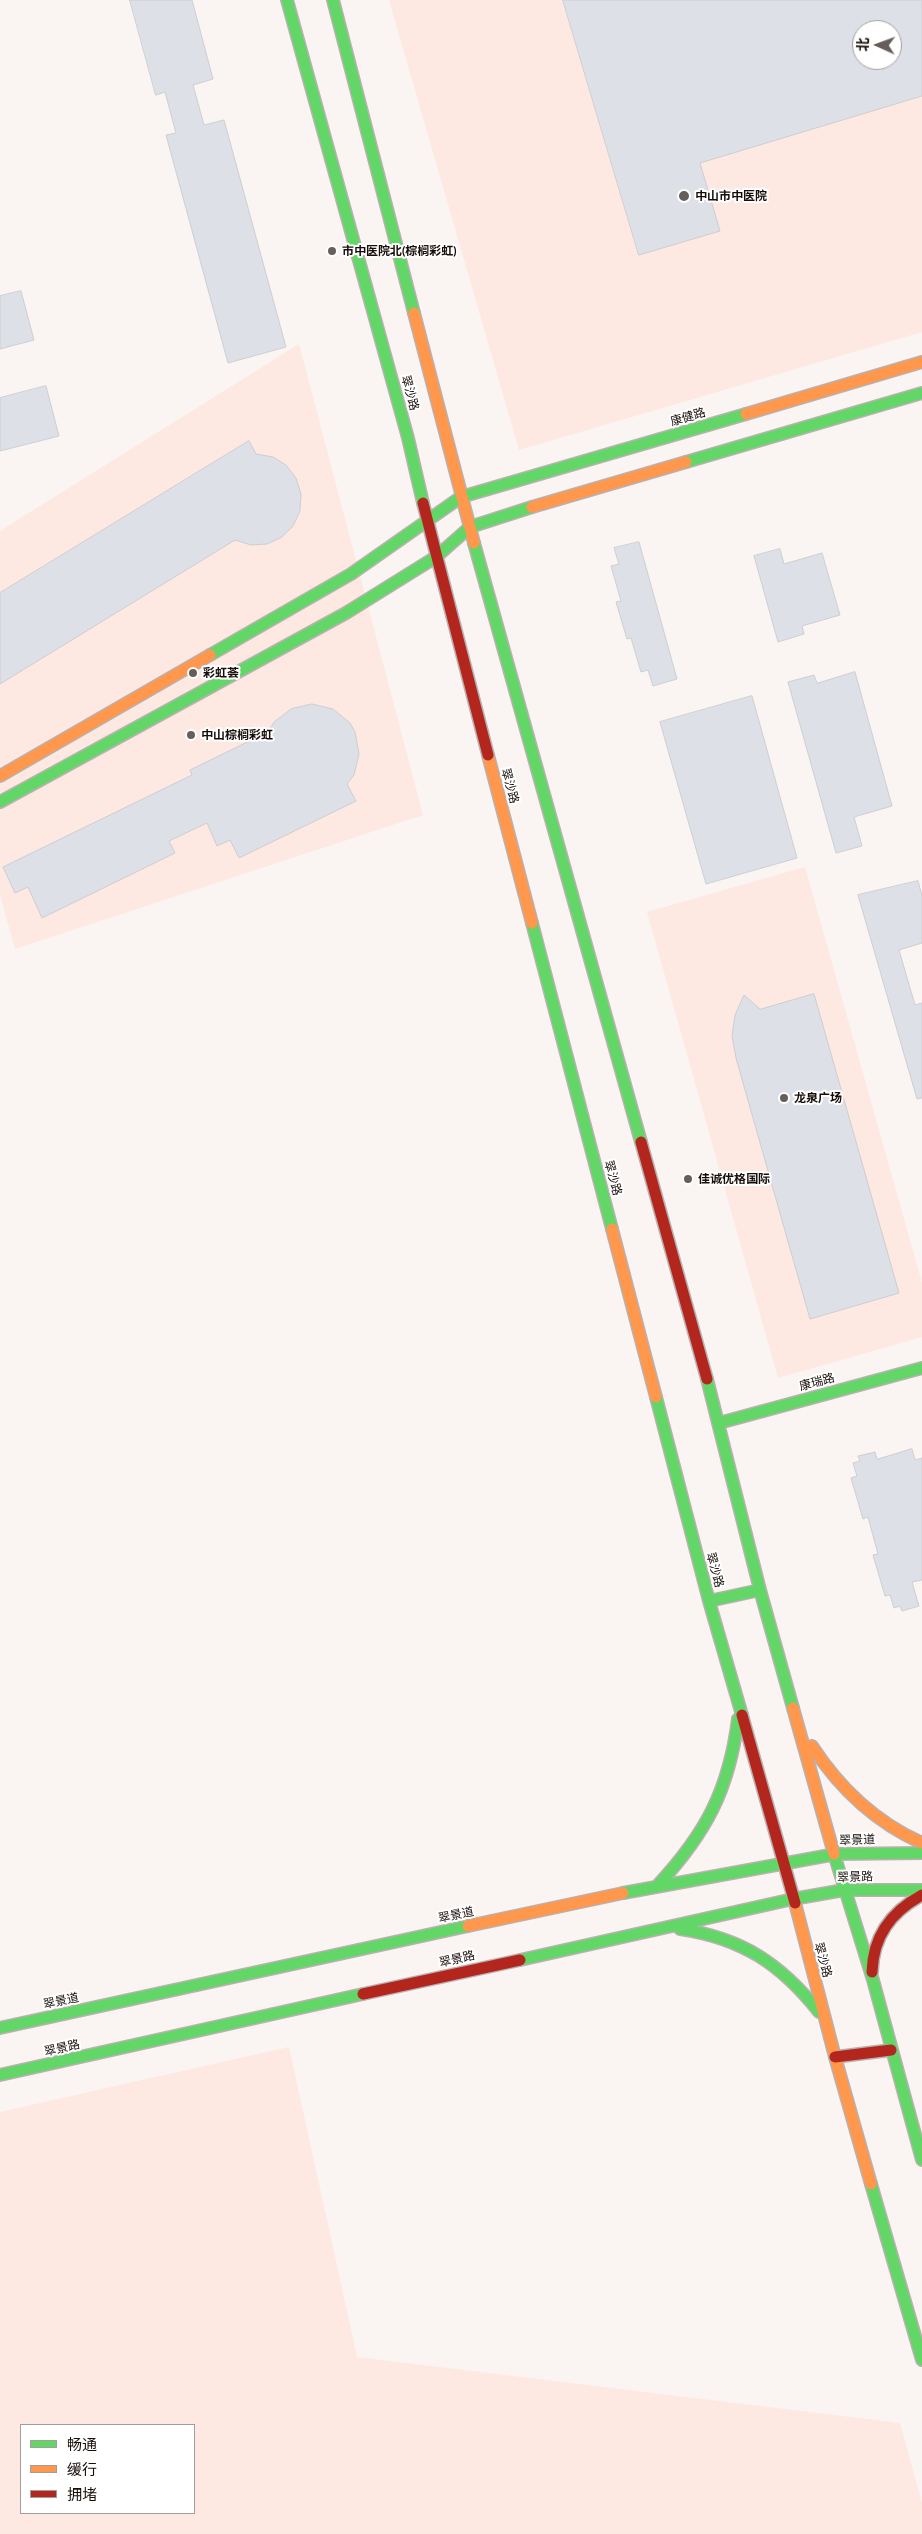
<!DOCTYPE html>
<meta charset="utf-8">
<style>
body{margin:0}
#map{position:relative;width:922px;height:2534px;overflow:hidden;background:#faf4f2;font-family:Lato,"Noto Sans SC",sans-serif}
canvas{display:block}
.legend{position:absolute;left:20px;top:2424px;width:175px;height:90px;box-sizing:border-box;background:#fff;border:1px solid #a29e9d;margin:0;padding:6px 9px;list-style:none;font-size:15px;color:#170d09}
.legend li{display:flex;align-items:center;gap:10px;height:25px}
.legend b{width:25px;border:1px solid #a29e9d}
.north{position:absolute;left:852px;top:20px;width:50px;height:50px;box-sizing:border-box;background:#fff;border:1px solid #a29e9d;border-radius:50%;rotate:272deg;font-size:14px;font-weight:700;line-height:20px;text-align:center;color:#170d09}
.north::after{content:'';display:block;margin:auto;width:18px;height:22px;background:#665e5b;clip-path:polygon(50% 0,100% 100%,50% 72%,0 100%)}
</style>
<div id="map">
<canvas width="922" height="2534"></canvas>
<ul class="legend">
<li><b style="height:6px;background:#63d668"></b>畅通</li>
<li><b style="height:6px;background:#ff974d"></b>缓行</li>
<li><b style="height:6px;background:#b3261e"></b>拥堵</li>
</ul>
<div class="north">北</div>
</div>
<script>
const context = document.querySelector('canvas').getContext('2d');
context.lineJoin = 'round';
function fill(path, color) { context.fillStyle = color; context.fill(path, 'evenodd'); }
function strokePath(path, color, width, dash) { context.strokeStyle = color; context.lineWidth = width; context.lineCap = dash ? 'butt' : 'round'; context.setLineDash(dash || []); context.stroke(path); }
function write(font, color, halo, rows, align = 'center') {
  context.font = font + ' Lato,"Noto Sans SC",sans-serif'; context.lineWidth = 4; context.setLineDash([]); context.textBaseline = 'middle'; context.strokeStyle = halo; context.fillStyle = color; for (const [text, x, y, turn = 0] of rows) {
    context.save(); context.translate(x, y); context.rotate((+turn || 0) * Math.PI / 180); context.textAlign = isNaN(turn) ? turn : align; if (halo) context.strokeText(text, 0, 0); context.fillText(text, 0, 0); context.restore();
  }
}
fill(new Path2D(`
 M389,0H922V332L519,450ZM862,30H892V60H862Z
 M299,344L423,815L15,949L0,895V531Z
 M805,867L922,1283V1337L778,1378L647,912Z
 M289,2047L357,2357L900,2423L922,2503V2534H0V2112ZM194,2425V2513H21V2425Z`), '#fde9e2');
const building = new Path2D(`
 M130,0H192L213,79L193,85L204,125L224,120L286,347L228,363L166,135L176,133L165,92L156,95Z
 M563,0H922V96L700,163L720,231L639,255ZM862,30H892V60H862Z
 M21,291L34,340L0,349V296Z
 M46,386L59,436L0,451V398Z
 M249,441L256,454L273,457L286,465L296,478L301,494L300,511L293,526L282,537L267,544L251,545L235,540L0,684V593Z
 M639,542L677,679L653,686L648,670L641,672L631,638L627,639L616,602L621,601L611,566L619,564L614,548Z
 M780,549L784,564L822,553L840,615L802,626L804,634L778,642L754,556Z
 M855,672L892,806L854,817L862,846L836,853L788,682L814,675L817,683Z
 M752,696L797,858L706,884L660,722Z
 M312,704L333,709L350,723L355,732L359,754L354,775L347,784L356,801L239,858L230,840L217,846L207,823L169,841L175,853L42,918L28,887L15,893L3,867L192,775L190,770L268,732L274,722L291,709Z
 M918,881L922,896V943L899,950L915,1005L922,1003V1098L917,1099L858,895Z
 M814,994L899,1293L810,1319L736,1058L732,1036L735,1015L744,995L760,1009Z
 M912,1449L915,1460L922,1458V1580L912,1582L919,1606L902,1611L900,1606L894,1608L890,1595L885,1596L873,1555L878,1554L868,1517L863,1519L851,1478L857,1476L853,1463L860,1461L858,1456L875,1452L877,1459Z`);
fill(building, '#dde0e6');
strokePath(building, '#cdced1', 1);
const fast = new Path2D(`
 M287,0L408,438L423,503
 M333,0L414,313
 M686,462L922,393
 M474,543L641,1142
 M210,655L351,574L461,497L746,414
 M0,802L346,613L436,557L470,527L532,507
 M532,923L612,1229
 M707,1379L760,1590L793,1708
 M656,1397L709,1601L742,1715
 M719,1423L922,1368
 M709,1601L760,1590
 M834,1854L873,1980L922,2160
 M658,1885C706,1833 729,1790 738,1719
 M623,1893L836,1854L922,1853
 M680,1929C742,1938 781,1964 819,2012
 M520,1960L793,1899L844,1890H922
 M0,2028L468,1926
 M0,2075L363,1994
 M871,2184L922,2360`);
const slow = new Path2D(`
 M414,313L474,543
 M746,414L922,362
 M532,507L686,462
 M488,755L532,923
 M0,776L210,655
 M612,1229L656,1397
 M793,1708L834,1854
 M812,1746C840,1789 875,1822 922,1843
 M795,1903L835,2057L871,2184
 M468,1926L623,1893`);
const jam = new Path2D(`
 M423,503L488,755
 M641,1142L707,1379
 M742,1715L795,1903
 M872,1972C873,1936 891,1912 922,1895
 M363,1994L520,1960
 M835,2057L891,2050`);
strokePath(fast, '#b9b1af', 14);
strokePath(slow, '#b9b1af', 14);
strokePath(jam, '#b9b1af', 14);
strokePath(fast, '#63d668', 11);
strokePath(slow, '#ff974d', 11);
strokePath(jam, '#b3261e', 11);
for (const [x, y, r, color] of [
 [684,196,6,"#665e5b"],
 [332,251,5,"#665e5b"],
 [193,673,5,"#665e5b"],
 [191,735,5,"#665e5b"],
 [784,1098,5,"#665e5b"],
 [688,1179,5,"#665e5b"]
]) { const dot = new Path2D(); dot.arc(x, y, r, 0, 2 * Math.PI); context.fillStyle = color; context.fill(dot); strokePath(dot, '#fff', 2); }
write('bold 12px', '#170d09', '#fff', [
 ["中山市中医院",695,196],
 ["市中医院北(棕榈彩虹)",342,251],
 ["彩虹荟",203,673],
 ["中山棕榈彩虹",201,735],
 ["龙泉广场",794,1098],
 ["佳诚优格国际",698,1179]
], 'left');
write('12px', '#170d09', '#fff', [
 ["翠沙路",410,393,75],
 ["康健路",688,417,-16],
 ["翠沙路",510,786,75],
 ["翠沙路",613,1178,75],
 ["康瑞路",817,1382,-15],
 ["翠沙路",715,1570,75],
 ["翠景道",857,1840,-2],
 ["翠景路",855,1877,-2],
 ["翠景道",456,1915,-12],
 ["翠景路",457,1959,-13],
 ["翠沙路",823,1960,75],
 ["翠景道",61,2001,-12],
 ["翠景路",62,2048,-13]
]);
</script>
